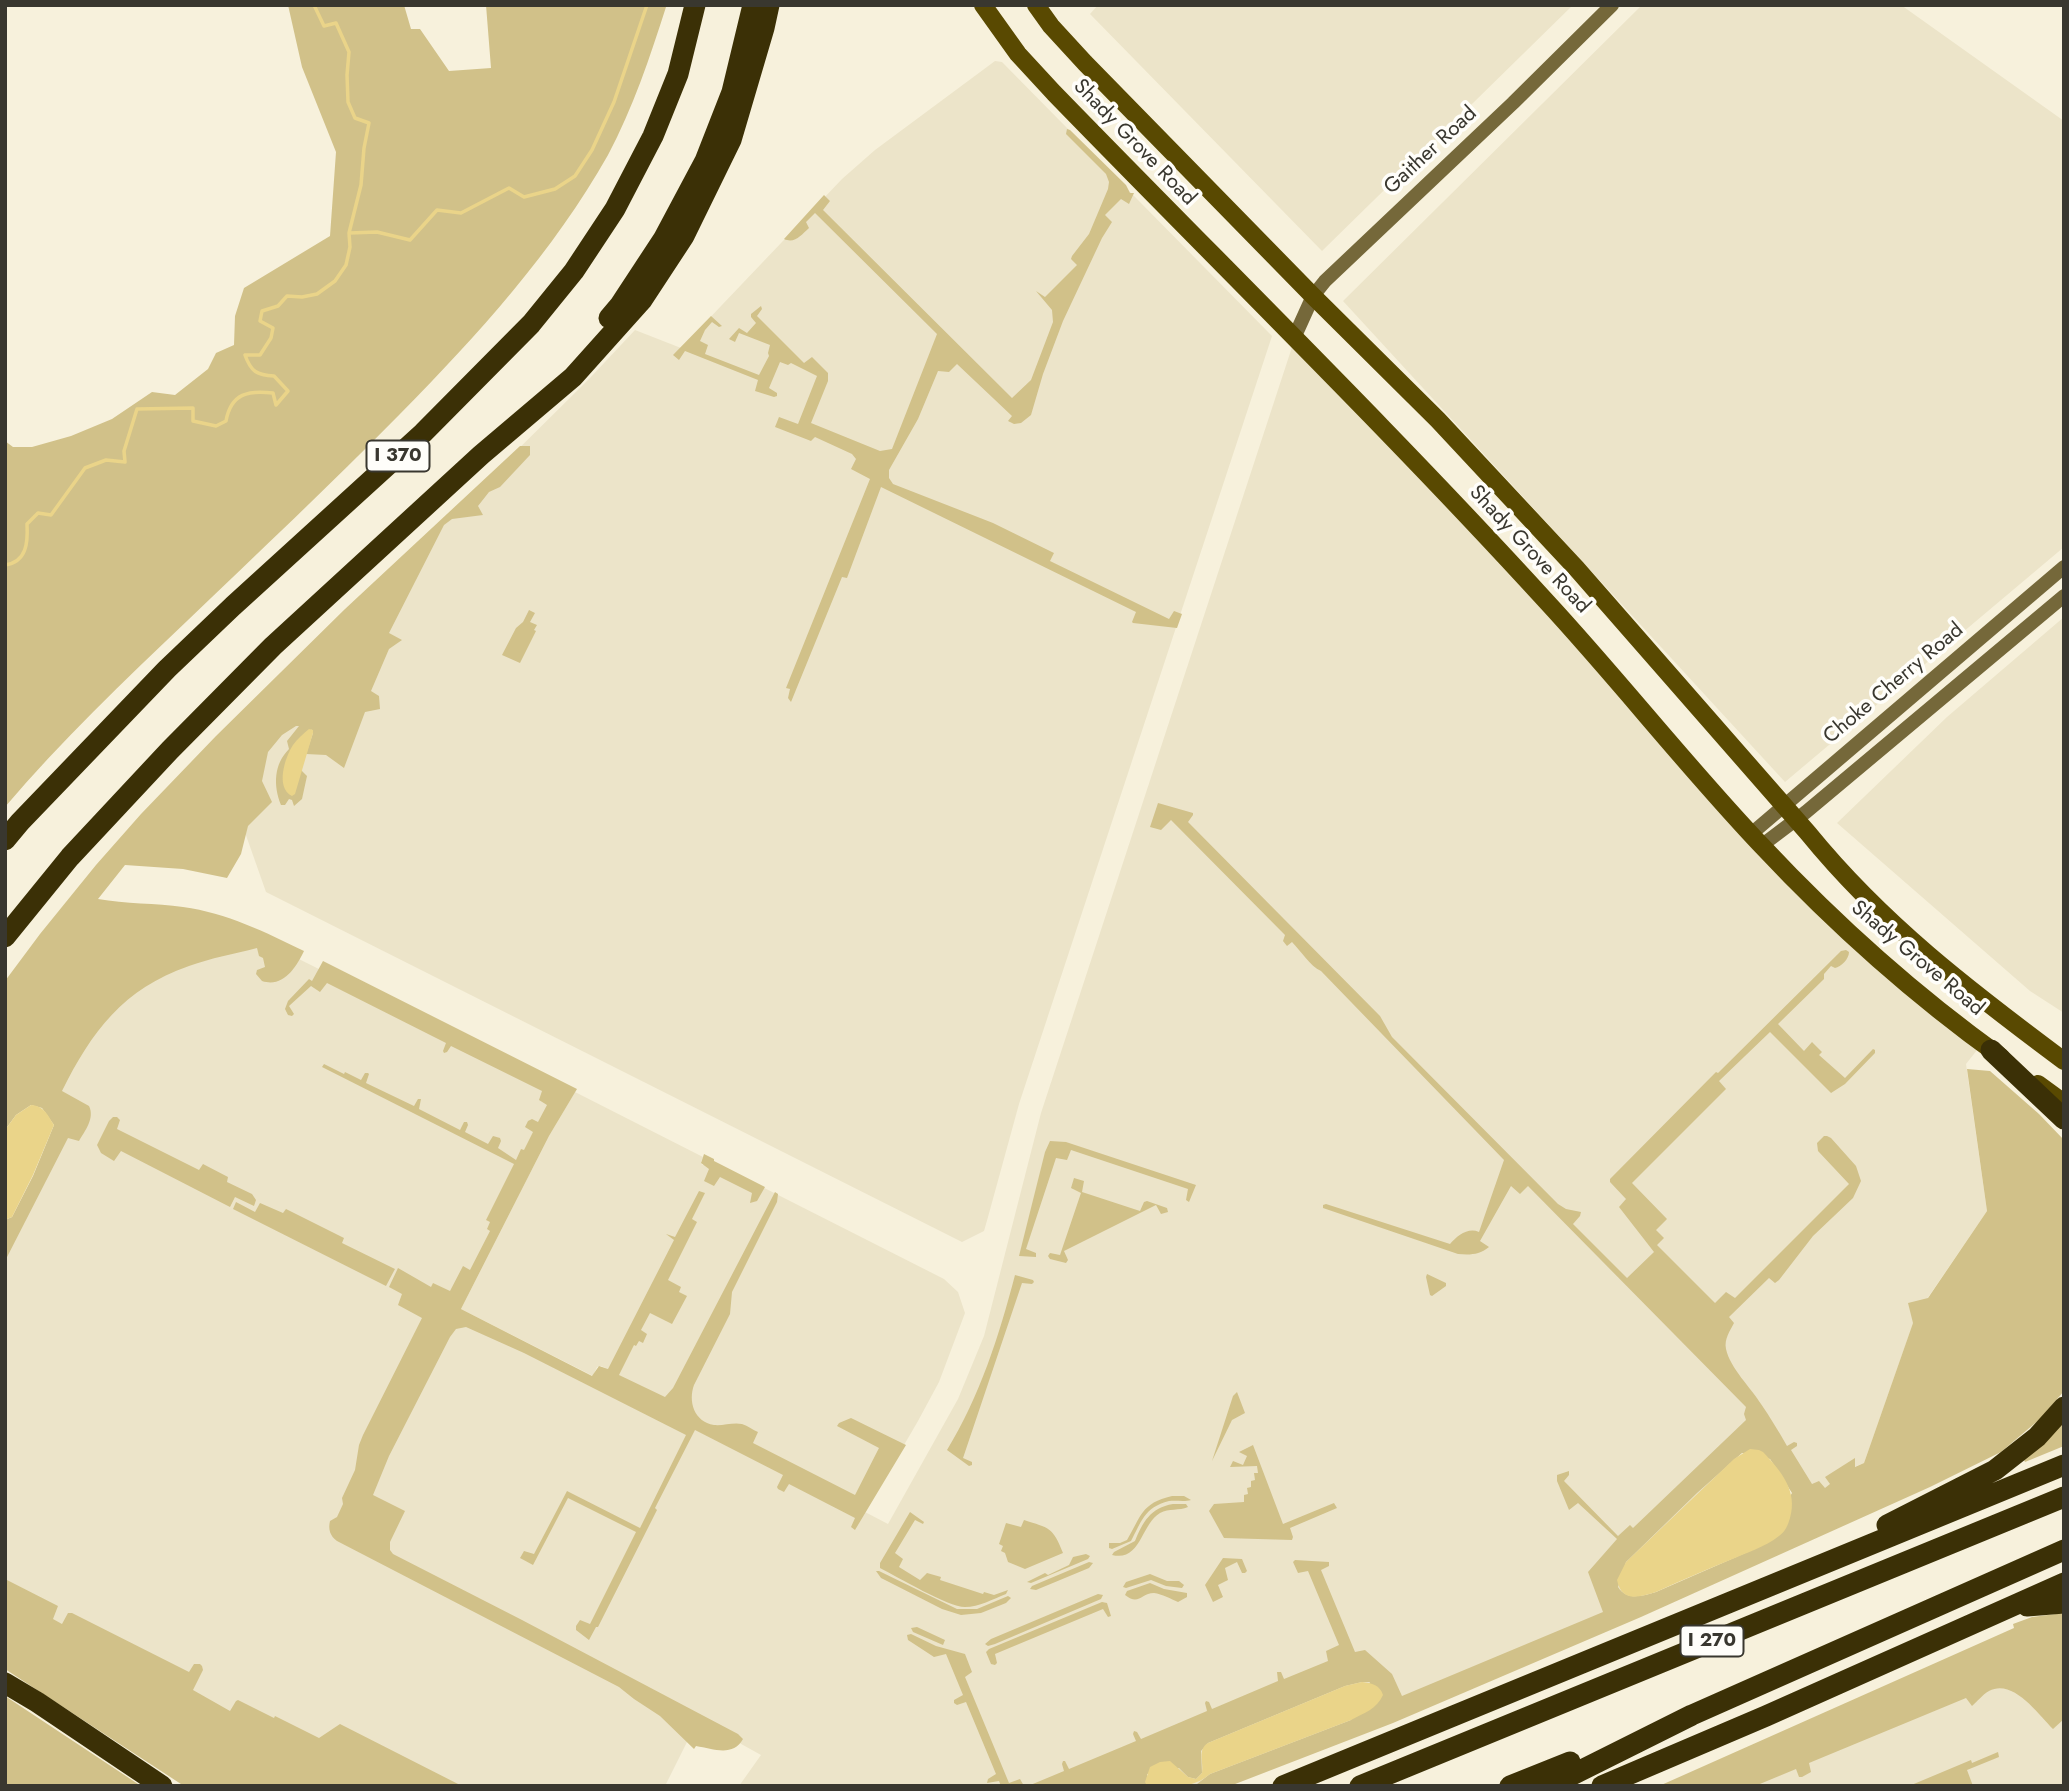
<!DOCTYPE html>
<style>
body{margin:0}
#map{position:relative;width:2069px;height:1791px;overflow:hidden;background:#f7f1dc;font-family:Jost,sans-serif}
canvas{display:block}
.frame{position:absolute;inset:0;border:7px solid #39372f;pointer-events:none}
</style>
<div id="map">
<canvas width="2069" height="1791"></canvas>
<div class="frame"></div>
</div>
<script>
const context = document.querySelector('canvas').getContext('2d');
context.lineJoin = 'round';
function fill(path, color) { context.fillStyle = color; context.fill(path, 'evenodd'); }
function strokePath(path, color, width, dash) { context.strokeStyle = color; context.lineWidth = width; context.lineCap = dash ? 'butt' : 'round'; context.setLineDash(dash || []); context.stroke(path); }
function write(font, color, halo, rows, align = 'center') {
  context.font = font + ' Jost,sans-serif'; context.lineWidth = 7; context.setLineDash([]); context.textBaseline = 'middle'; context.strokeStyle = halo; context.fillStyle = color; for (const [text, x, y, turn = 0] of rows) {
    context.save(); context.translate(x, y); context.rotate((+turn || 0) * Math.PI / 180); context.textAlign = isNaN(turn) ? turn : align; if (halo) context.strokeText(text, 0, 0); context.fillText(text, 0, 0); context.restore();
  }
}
fill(new Path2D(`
 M1098,5H1573L1322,251L1090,14Z
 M1642,5H1901L2064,121V547L1785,782L1343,301Z
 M995,61L1002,62L1272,336L1019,1104L988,1217L984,1231L962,1242L266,892L217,753L387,579L589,379L635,330L681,348L842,179L875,150Z
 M1294,341L1423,473L1738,823L1981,1045L1966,1064L1987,1211L1916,1315L1864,1463L1842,1472L1828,1489L1813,1494L1761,1417L1619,1622L1227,1786H739L761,1755L698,1720L665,1786H381L254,1724L5,1595V1238L65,1120L54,1090L97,1015L160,971L257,938L564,1092L452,1311L599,1385L608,1369L601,1366L597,1367L593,1376L461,1309L549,1136L575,1092L703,1157L701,1162L702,1165L713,1162L944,1279L958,1292L965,1313L939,1382L918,1421L865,1512L888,1524L958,1399L984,1336L1041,1113Z
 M2064,617V1013L2030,991L1837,823L1947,717Z
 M2064,1648V1786H1726Z`), '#ece4c9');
fill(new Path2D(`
 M288,5H404L411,29H420L449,71L491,68L486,5H662L666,7C650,57 633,108 608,155C553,252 478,335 400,414C330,485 258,553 187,621C124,681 61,741 5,807V441L13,447H32L71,436L112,419L152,392L175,395L208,369L216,353L234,345L235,316L244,288L330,236L336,152L302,67Z
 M1067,129L1070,130L1126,185L1130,193H1134L1129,204L1121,199L1105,215L1112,222L1102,238L1063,321L1043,374L1031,415L1021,423L1014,424L1008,421L1012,416L957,364L949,372L938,371L918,419L889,470V478L893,484L993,523L1054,553L1050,561L1169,619L1174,611L1182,614L1177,628L1133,623L1132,622L1136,612L881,487L847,578L842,577L791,702L788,698L790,689L786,688L870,479L851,469L856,459L852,454L815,437L811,441L775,427L779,417L798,424L817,376L791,363L788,365L780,362L769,388L777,393V396L774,397L755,391L758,380L685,351L679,360L673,355L711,316L722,326L719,327L712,322L705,330L700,341L708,345L705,354L759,375L769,356L768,353L770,345L739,333L735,342L729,339L739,328L747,333L756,323L751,317V314L761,306L762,309L757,316L804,363L812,357L828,373V381L811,423L880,451L892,449L937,334L815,213L806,222L809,228C801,235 795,244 784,239L824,195L830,201L823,210L1012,398L1031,380L1053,322L1052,310L1036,291L1045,297L1077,265L1071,259L1072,256L1089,234L1108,189L1109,182L1106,174L1066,134Z
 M520,446H530V455L500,487L489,492L478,506L483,515L452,519L444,525L389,633L402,640L389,649L371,691L379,696L380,709L365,712L344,768L326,755L306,754L313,733L311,729L299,777L301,770L307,776L302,799L294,806L292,800L289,799L285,805H281C273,785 274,764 289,749L287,741L299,726H296L282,735L268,752L262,781L272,802L248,826L241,854L227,878L183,869L125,865L98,899C125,904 156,903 183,907C227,913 265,932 304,951C296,968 283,988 262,981L256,974L257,970L265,967L263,958L259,956L257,948C234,954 211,958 189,966C123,989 92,1031 62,1091L89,1106C95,1118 85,1131 79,1141L68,1138L5,1261V1220L12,1217L33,1176L54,1125L42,1108L31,1105L16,1115L5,1130V981L40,934L96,865L141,814L216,736L345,609Z
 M529,610L535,613L530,622L537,625L534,630L536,631L520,663L502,655L516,628L523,622Z
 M1158,803L1193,813V815L1188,822L1380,1016L1392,1037L1558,1204L1566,1209L1581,1212L1580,1216L1573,1224L1627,1278L1654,1252L1619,1207L1626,1199L1610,1182V1179L1716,1072L1718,1073L1841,951L1846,950L1849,952C1849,959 1841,967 1835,968L1831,966L1824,974V979L1778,1024L1804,1051L1812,1042L1822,1052L1819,1055L1845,1078L1873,1049L1875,1050V1053L1845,1084L1831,1093L1770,1032L1719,1081L1726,1089L1632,1183L1667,1219L1656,1230L1664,1238L1657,1245L1715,1303L1726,1292L1735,1298L1849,1184L1818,1151L1817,1143L1824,1136H1827L1831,1138L1856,1166L1861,1181L1853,1198L1813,1236L1779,1280L1775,1283L1769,1278L1729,1317L1734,1323C1730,1331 1724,1339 1726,1349C1730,1368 1751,1388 1761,1404C1770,1417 1779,1432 1787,1446L1794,1442L1797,1443V1446L1791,1450L1812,1484L1819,1481L1825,1488L1830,1484L1825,1477L1855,1458V1467L1864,1463L1913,1323L1908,1303L1928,1298L1987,1211L1967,1069L1990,1071L2039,1114L2064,1140V1391L2040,1419L2001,1452L1930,1487L1641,1617L1393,1723L1230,1786H1182L1197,1784L1210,1774L1351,1720L1370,1682H1362L1345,1686L1208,1743L1201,1751L1202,1773L1196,1779L1188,1777L1179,1768L1147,1774V1786H1028L1064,1771L1062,1764L1063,1761H1065L1069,1769L1136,1741L1133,1734L1134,1731L1137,1732L1141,1739L1207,1711L1205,1703L1206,1701L1209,1702L1212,1709L1278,1681L1277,1672H1281L1284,1679L1328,1661L1326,1651L1339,1645L1308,1571L1298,1573L1293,1562L1295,1560L1329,1562V1566L1321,1570L1355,1652L1365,1650L1392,1674L1402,1696L1603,1612L1588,1572L1617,1539L1578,1503L1569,1510L1557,1481V1475L1569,1471V1475L1564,1481L1618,1536L1630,1525L1633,1528L1746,1420L1744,1414L1746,1407L1528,1186L1520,1194L1511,1186L1480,1241L1489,1247C1479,1255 1470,1255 1458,1254L1323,1208V1205L1326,1204L1450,1244C1457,1236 1468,1227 1479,1232L1504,1160L1321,971C1310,966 1301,951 1292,942L1287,946L1283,941L1285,935L1171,820L1161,830L1150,827ZM1742,1453L1770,1459L1792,1493L1759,1547L1656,1592C1642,1596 1627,1601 1618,1587L1626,1562L1697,1493Z
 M323,961L577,1089L549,1136L461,1309L592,1376L599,1366L608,1369L674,1240L666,1234L675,1237L699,1191L705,1193L692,1219L697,1222L668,1280L681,1287L679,1292L687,1296L672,1324L650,1313L641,1330L647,1334L643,1343L639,1341L636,1346L634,1345L619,1375L665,1397L673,1388L775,1192L778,1194L777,1202L732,1292L730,1314L694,1385C688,1401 694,1422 714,1425C723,1426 733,1422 742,1424C748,1426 753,1430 758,1432L753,1443L855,1495L879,1448L837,1426L839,1423L851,1418L906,1445L855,1530L851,1527L855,1518L789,1484L784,1492L778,1489L777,1487L783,1475L695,1430L655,1508L657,1510L598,1627H596L589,1640L576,1630V1626L580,1620L590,1624L636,1532L568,1498L533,1565L520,1558L524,1551L534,1554L567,1491L640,1528L686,1435L524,1353L466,1327L456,1329L450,1337L389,1456L373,1495L405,1511L390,1542V1550L393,1554L522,1620L738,1734L743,1739C733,1757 714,1749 696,1746L694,1749L660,1716L634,1699L619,1687L337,1541C330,1536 328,1529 330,1521L337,1517L343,1504L342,1498L355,1470L359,1445L363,1435L422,1318L398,1305L402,1294L389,1287L398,1268L431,1287L433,1283L450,1291L463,1266L470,1270L490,1231L487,1229L490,1222L486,1220L514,1164L322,1067L324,1064L344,1074L345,1072L361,1080L365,1073H368L369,1074L366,1083L414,1106L418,1099H421L419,1109L460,1130L464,1122H467L468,1125L465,1132L488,1144L493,1136L500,1138L501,1141L498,1148L516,1160L521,1149L524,1150L533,1132L525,1127L528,1121L532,1119L538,1122L547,1105L539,1100L542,1091L451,1046L447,1052L444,1053L443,1051L446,1043L327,983L320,992L311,986L289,1006L294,1014L292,1016L288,1015L285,1009L288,1001L309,979L312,981Z
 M113,1117H117L120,1120L117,1129L199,1170L203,1164L228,1177L227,1182L252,1194L256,1200L254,1206L235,1197L230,1207L121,1151L114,1161L101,1153L97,1145L109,1121Z
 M1050,1141L1066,1142L1196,1185L1189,1202L1186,1200L1188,1189L1071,1150L1067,1160L1056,1158L1026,1249L1036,1253V1257L1019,1256L1045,1152Z
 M704,1154L714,1159V1161L765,1187L757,1201L750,1203L752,1193L720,1177L714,1186L704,1181L709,1169L701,1163Z
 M1074,1178L1084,1181L1082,1192L1140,1211L1144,1202L1147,1201L1167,1208L1168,1212L1161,1214L1156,1205L1064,1251L1068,1260L1066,1263L1050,1259L1048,1256L1050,1253L1060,1255L1081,1193L1071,1188Z
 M236,1202L255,1212L260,1203L283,1213L286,1209L344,1238L342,1243L395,1269L386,1286L233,1209Z
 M1427,1274L1446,1283V1286L1432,1296L1430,1295L1426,1277Z
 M1015,1275L1033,1280L1034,1282L1032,1284L1022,1283L963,1458L972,1462V1465L969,1466L947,1450C980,1396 999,1336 1015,1275Z
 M1237,1392L1245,1413L1232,1420L1212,1461L1233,1396Z
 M2064,1420V1446L2025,1462L2023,1458Z
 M1253,1445L1283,1524L1334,1503L1337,1508L1290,1528L1293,1537L1292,1540L1224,1538L1209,1511L1214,1504L1244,1502V1495L1248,1494L1247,1488L1251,1487V1481L1255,1480L1254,1473H1258L1257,1466L1230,1467L1233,1461L1243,1465L1247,1456L1239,1452Z
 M1172,1496H1184L1191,1500C1184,1502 1176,1500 1169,1501C1144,1507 1141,1523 1131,1541L1112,1549L1109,1548V1543H1120L1127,1540C1141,1517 1141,1503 1172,1496Z
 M1173,1504H1186L1188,1507C1179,1511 1169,1508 1160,1513C1141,1524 1141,1562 1112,1555L1114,1552L1135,1541C1143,1522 1150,1508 1173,1504Z
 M910,1512L924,1522L923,1524L915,1520L895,1553L903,1559L899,1567L920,1580L927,1573L941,1577L940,1580L983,1594L984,1592L994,1595L1008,1590L1006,1594C993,1599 979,1607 965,1607C948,1607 898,1577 880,1568V1563Z
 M1024,1520C1049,1528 1053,1527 1063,1553L1025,1569L1008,1562L1005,1553L1001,1551L1003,1546L999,1544L1006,1523L1021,1527Z
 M1086,1554L1090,1556L1088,1559L1031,1583L1027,1582L1045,1573L1048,1575L1069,1565L1073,1557Z
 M1223,1558L1242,1559L1247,1571L1245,1573H1242L1237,1562L1225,1568L1228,1580L1218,1585L1223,1597L1213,1602L1205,1585Z
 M1089,1562L1093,1563L1089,1568L1036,1590L1030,1589L1032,1586Z
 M876,1571H879L957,1609H977L1008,1596L1011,1598L1006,1603L981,1613L961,1615L942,1609L889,1582L881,1578Z
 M1150,1574L1167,1581H1179L1184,1585L1182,1588L1166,1586L1151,1580L1126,1588L1123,1587L1126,1582Z
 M5,1579L58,1606L53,1619L62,1624L68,1613H72L189,1672L194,1664H200L202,1666L203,1670L193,1690L230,1711L236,1701L238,1700L274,1718L275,1716L319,1738L340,1724L462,1786H184L5,1669Z
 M1150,1583L1164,1589L1187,1593V1597L1178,1602C1171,1599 1162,1594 1154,1593C1141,1593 1139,1606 1125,1595L1127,1591Z
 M1098,1594L1103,1595L1101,1599L995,1644L988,1646L985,1644L991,1639Z
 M1102,1602L1107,1603L1111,1616L1108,1617L1103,1609L995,1654L997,1663L995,1665L991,1664L986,1652L989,1649Z
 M2064,1613V1719L2053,1729C2038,1714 2013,1678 1989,1691C1982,1695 1978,1701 1972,1706L1966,1698L1809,1763L1811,1772L1802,1777H1799L1796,1769L1755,1786H1659L2014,1628L2013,1624L2032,1617Z
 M917,1627L945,1640L943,1645L913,1632L911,1628Z
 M911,1634L936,1646L965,1654L972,1672L965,1677L1009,1783L1020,1779L1024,1786H1001L999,1781L987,1783L988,1779L996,1774L966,1702L957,1705L954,1703V1700L963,1695L946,1654L934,1657L908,1640L907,1635Z
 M5,1696L141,1786H5Z
 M1998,1752L1999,1757L1967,1770L1973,1786H1909L1971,1760L1972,1763Z`), '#d1c189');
fill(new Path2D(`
 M309,729L313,730V733L295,794L292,796C275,788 285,757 293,745C297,739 303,734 309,729Z
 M31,1105C45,1106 48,1116 54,1125L33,1175L12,1217L5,1220V1130L16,1115Z
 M1750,1449L1759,1450L1763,1452C1781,1471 1798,1491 1790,1518C1788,1525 1785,1532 1779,1536C1765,1547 1746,1553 1730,1560C1705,1570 1680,1581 1656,1592C1638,1597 1622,1603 1617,1580L1626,1562L1734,1459Z
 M1362,1682C1372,1683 1380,1685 1383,1695C1377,1709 1364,1713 1351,1720L1210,1774C1192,1790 1170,1786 1147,1786L1145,1782L1150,1767L1160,1762L1170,1761L1188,1777L1196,1779L1202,1773C1204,1762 1197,1750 1208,1743L1345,1686Z`), '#ead489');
strokePath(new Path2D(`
 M349,233L377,232L410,240L437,210L461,213L509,188L524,197L555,189L575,176L592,150L614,102L647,5
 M5,565C27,562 28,542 27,524L38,513L51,515L85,468L106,460L125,462L124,451L137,409L193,408V421L216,426L226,421C231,393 249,390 273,393L276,405L288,391L274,376C257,375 251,372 245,355H260L271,338L273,328L260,321L262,311L278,306L287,296L302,297L317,294L335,281L346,265L350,247L349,233L361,185L364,148L369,123L355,118L348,102L347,75L349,52L336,23L324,26L314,5`), '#ead489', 3.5);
strokePath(new Path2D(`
 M1294,338L1313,296L1325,281L1513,103L1612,5
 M1751,834L2064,567
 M1761,846L1806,812L2064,596`), '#75683a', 14);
strokePath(new Path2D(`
 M983,5L1018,54L1054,93C1218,262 1387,427 1546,601C1620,681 1687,767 1762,846C1836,925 1913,994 2001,1057
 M1036,5L1051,26L1085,63L1313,296L1438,420L1577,569L1808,833C1882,924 1970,991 2064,1061
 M2038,1084L2064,1103`), '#594901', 18);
strokePath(new Path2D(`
 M609,318L620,305L664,238L705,161L732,92L753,5
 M5,840L20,822L167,669L233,606L423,433L531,324L574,271L615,209L653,136L678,74L695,5
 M5,937L70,857L170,750L273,646L481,455L573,377L642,300L684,236L731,140L764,28L769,5
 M1991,1050L2064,1119
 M1887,1525L1995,1470L2037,1437L2064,1407
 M2027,1606L2064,1603
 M5,1683L37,1702L162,1786
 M1283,1786L2064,1465
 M1360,1786L2064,1497
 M1510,1786L1570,1762
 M1550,1786L1692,1715L2064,1550
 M1602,1786L1766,1716L2064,1583`), '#3b3006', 21);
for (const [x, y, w] of [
 [398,456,63],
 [1712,1641,63]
]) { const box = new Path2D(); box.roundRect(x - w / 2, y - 15.5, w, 31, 5); context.fillStyle = '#fffefa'; context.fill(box); strokePath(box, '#39372f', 2); }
write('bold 19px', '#39372f', null, [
 ["I 370",398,456],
 ["I 270",1712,1641]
]);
write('21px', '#39372f', '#fffefa', [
 ["Shady Grove Road",1134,143,46],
 ["Gaither Road",1431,151,-43],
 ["Shady Grove Road",1529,550,47],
 ["Choke Cherry Road",1894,684,-40],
 ["Shady Grove Road",1917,959,40]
]);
</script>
